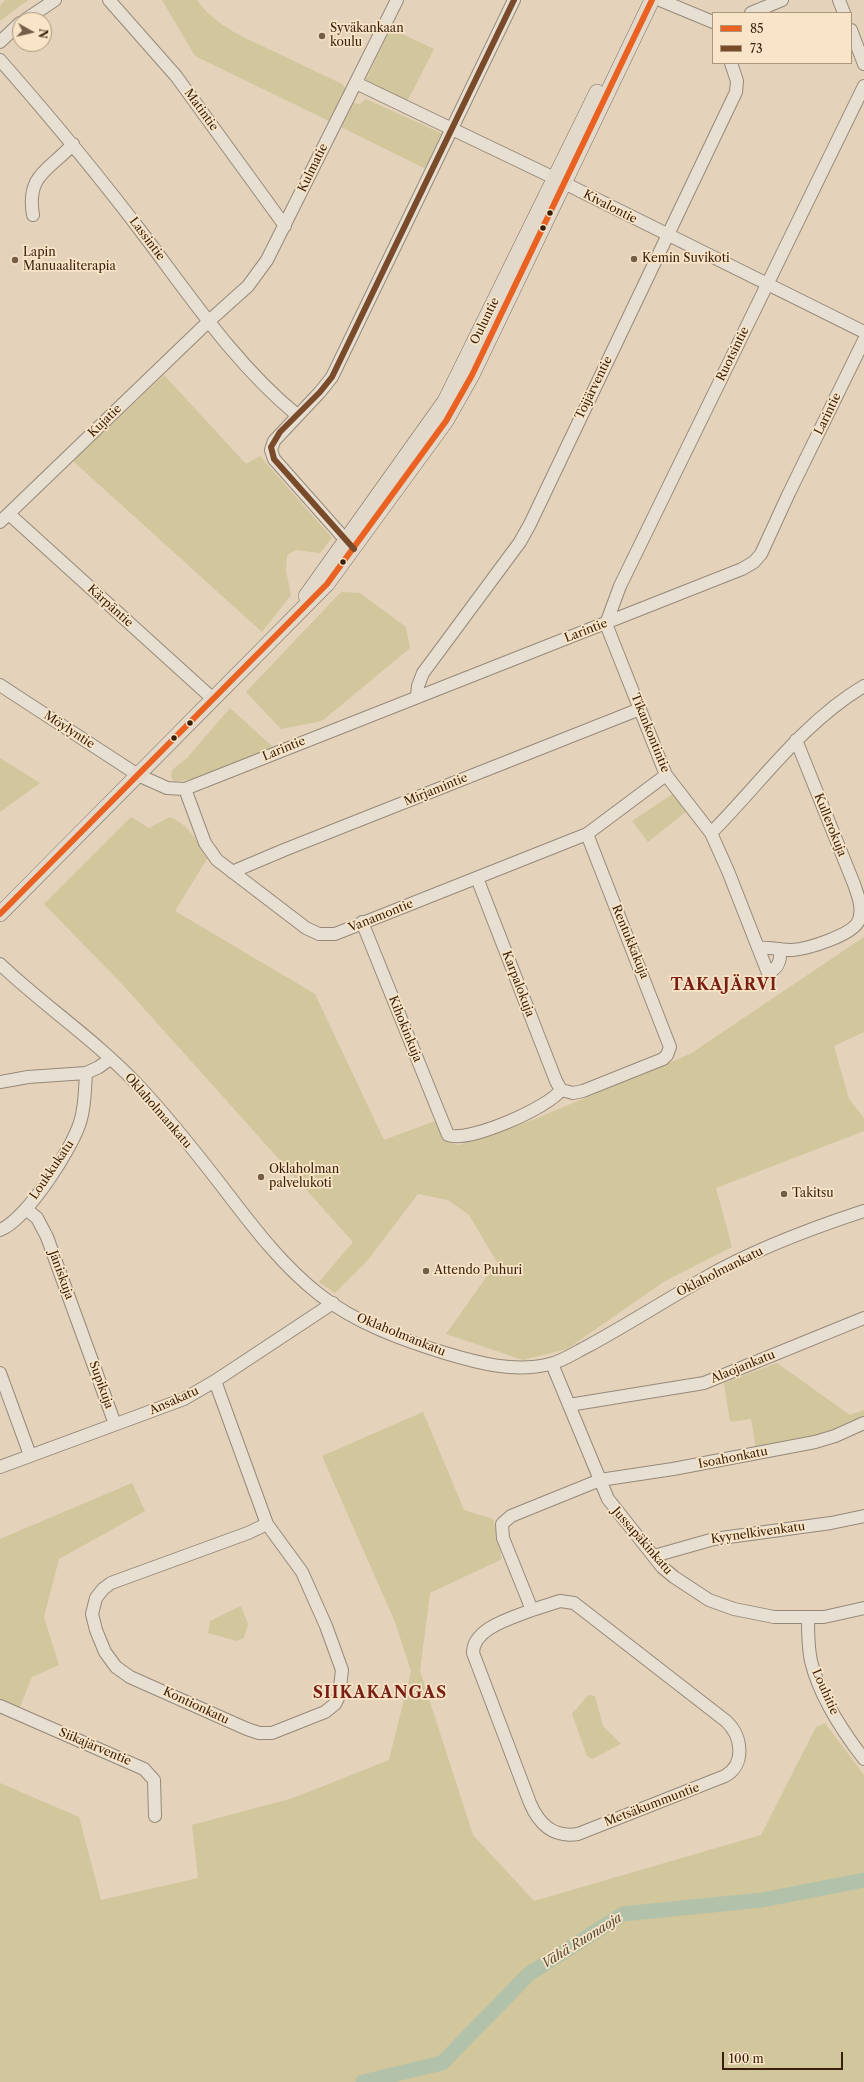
<!DOCTYPE html>
<meta charset="utf-8">
<style>
body{margin:0}
#map{position:relative;width:864px;height:2082px;overflow:hidden;background:#e4d2ba;font-family:"Libre Caslon Text",serif}
canvas{display:block}
.legend{position:absolute;left:712px;top:12px;width:140px;height:52px;box-sizing:border-box;background:#f8e4c6;border:1px solid #ac957b;margin:0;padding:5px 7px;list-style:none;font-size:12px;color:#391f0a}
.legend li{display:flex;align-items:center;gap:8px;height:20px}
.legend b{width:20px;border:1px solid #ac957b}
.north{position:absolute;left:12px;top:12px;width:40px;height:40px;box-sizing:border-box;background:#f8e4c6;border:1px solid #ac957b;border-radius:50%;rotate:98deg;font-size:11px;font-weight:700;line-height:16px;text-align:center;color:#391f0a}
.north::after{content:'';display:block;margin:auto;width:14px;height:18px;background:#755e48;clip-path:polygon(50% 0,100% 100%,50% 72%,0 100%)}
.scale{position:absolute;left:722px;top:2052px;width:121px;height:18px;box-sizing:border-box;border:2px solid #391f0a;border-top:0;padding-left:5px;font-size:12px;line-height:14px;white-space:nowrap;color:#391f0a;-webkit-text-stroke:3px #f8e4c6;paint-order:stroke}
</style>
<div id="map">
<canvas width="864" height="2082"></canvas>
<ul class="legend">
<li><b style="height:5px;background:#e96221"></b>85</li>
<li><b style="height:5px;background:#7a4b2a"></b>73</li>
</ul>
<div class="north">N</div>
<div class="scale">100 m</div>
</div>
<script>
const context = document.querySelector('canvas').getContext('2d');
context.lineJoin = 'round';
function fill(path, color) { context.fillStyle = color; context.fill(path, 'evenodd'); }
function strokePath(path, color, width, dash) { context.strokeStyle = color; context.lineWidth = width; context.lineCap = dash ? 'butt' : 'round'; context.setLineDash(dash || []); context.stroke(path); }
function write(font, color, halo, rows, align = 'center') {
  context.font = font + ' "Libre Caslon Text",serif'; context.lineWidth = 3.5; context.setLineDash([]); context.textBaseline = 'middle'; context.strokeStyle = halo; context.fillStyle = color; for (const [text, x, y, turn = 0] of rows) {
    context.save(); context.translate(x, y); context.rotate((+turn || 0) * Math.PI / 180); context.textAlign = isNaN(turn) ? turn : align; if (halo) context.strokeText(text, 0, 0); context.fillText(text, 0, 0); context.restore();
  }
}
fill(new Path2D(`
 M5,0H28L0,21V6Z
 M162,0H197C216,27 246,38 275,52C297,63 320,73 342,84L346,89L331,122L195,56Z
 M390,30H394L434,49L407,102L365,82Z
 M366,99L443,134L426,169L341,127L353,103L360,104Z
 M164,375L246,464L260,456L332,538L320,553L296,550L287,555L286,571L291,595L262,632L73,461Z
 M341,592L360,593L406,627L410,648L322,721L281,729L246,692Z
 M230,708L274,748C243,761 208,781 174,781L171,777L172,770L187,758Z
 M0,758L40,783L0,812Z
 M674,793L688,810L648,842L632,821Z
 M131,817L149,828L170,817C191,826 196,841 207,859L175,911L315,994L384,1140L435,1121L443,1141L459,1145L530,1121L690,1054L864,937V1032L834,1046L849,1099L864,1118V1131L716,1188L732,1247L665,1281L567,1349L523,1360L446,1334L497,1262L469,1215L448,1200L418,1194L367,1261L335,1293L319,1282L353,1242L123,985L44,904Z
 M777,1363L850,1415L864,1410V1419L817,1439L756,1449L751,1419L730,1422L724,1383Z
 M423,1412L464,1510L493,1519L502,1559L430,1593L420,1671L473,1835L534,1901L761,1835L816,1727L825,1723L864,1775V2082H0V1783L79,1817L101,1900L198,1878L192,1825L293,1798L389,1760L411,1671L395,1622L322,1456Z
 M132,1483L145,1511L59,1559L44,1617L59,1665L32,1677L15,1719L0,1713V1539Z
 M241,1606L248,1624L244,1638L237,1641L208,1633L210,1621Z
 M588,1695L595,1696L603,1726L621,1744L592,1759L587,1756L572,1714Z`), '#d1c69c');
strokePath(new Path2D(`
 M363,2082L442,2063L529,1974L623,1914L762,1900L864,1880`), '#b2c1aa', 15);
const minor = new Path2D(`
 M109,0L176,76L285,226
 M660,0L713,22
 M839,0L844,13
 M751,13L782,0
 M25,20L55,0
 M851,30L864,64
 M0,42L20,23
 M0,60C51,118 100,177 146,238C192,299 237,366 297,415
 M356,83L546,174L864,332
 M33,215C26,174 50,170 73,144
 M9,514L212,698
 M0,522L209,321L248,286L267,260L397,0
 M351,546L274,459L271,450L274,441L320,392L332,377L514,0
 M0,685L138,775L167,788L185,789L742,569L754,562L761,554L789,493L864,340
 M417,696L418,686L423,673L520,542L530,524L736,92L737,81L731,63
 M185,789L205,843L217,860L306,928L319,934H335L587,834L666,775
 M711,833C761,783 802,723 864,686
 M232,872L284,850L640,709
 M477,878L556,1081L561,1090
 M362,922L448,1135C468,1143 548,1108 561,1090
 M758,948C770,947 781,950 792,950C807,949 854,935 859,920C863,907 858,896 854,884L796,740
 M780,949C781,960 779,968 768,973L728,871L711,833L666,775L606,624L620,586L864,86
 M0,964C43,1005 94,1039 136,1083C166,1115 194,1150 221,1185C251,1224 281,1265 320,1295C356,1323 402,1340 445,1353C478,1363 515,1373 550,1364C563,1361 576,1352 588,1346C627,1325 664,1301 703,1279C753,1250 809,1229 864,1211
 M0,1082L28,1077L86,1073L99,1067L110,1059
 M561,1090L573,1093L583,1091L663,1059L667,1055L670,1047L587,834
 M26,1209L37,1218L47,1237L115,1424
 M0,1230C26,1220 74,1147 81,1119C85,1105 85,1088 86,1073
 M552,1364L608,1499L662,1567L674,1577L709,1600L734,1609L774,1617H824L864,1608
 M0,1373L30,1455
 M215,1381L267,1524L302,1572L326,1626L342,1670L339,1696L335,1704L325,1712L272,1733H259L247,1729L130,1677L116,1667L105,1652L96,1630L92,1614L96,1598L103,1589L111,1583L248,1533L267,1524
 M569,1405L704,1383L864,1318
 M0,1467L184,1399L215,1381L333,1303
 M654,1556L714,1539L831,1523L864,1516
 M532,1610L560,1601L574,1603L726,1721C742,1736 746,1764 725,1776L578,1834C553,1838 539,1824 530,1803L473,1653C473,1628 512,1618 532,1610L503,1538L502,1524L511,1516L600,1480L673,1469L815,1442L835,1436L864,1423
 M808,1618C808,1632 808,1647 811,1661C819,1695 843,1732 864,1759
 M0,1706L144,1769L154,1780L155,1816`);
const major = new Path2D(`
 M306,596L445,401L597,92
 M0,914L327,584L446,421L472,375L652,0`);
strokePath(minor, '#968979', 14);
strokePath(major, '#7e7161', 16);
strokePath(minor, '#e7dfd2', 12);
strokePath(major, '#e3d9cb', 15);
strokePath(new Path2D(`
 M0,914L327,584L446,421L472,375L652,0`), '#e96221', 6);
strokePath(new Path2D(`
 M354,549L274,459L271,447L280,432L320,392L332,377L514,0`), '#7a4b2a', 6);
for (const [x, y, r, color] of [
 [322,36,4,"#755e48"],
 [550,213,3.5,"#391f0a"],
 [543,228,3.5,"#391f0a"],
 [634,259,4,"#755e48"],
 [15,260,4,"#755e48"],
 [343,562,3.5,"#391f0a"],
 [190,723,3.5,"#391f0a"],
 [174,738,3.5,"#391f0a"],
 [261,1177,4,"#755e48"],
 [784,1194,4,"#755e48"],
 [426,1271,4,"#755e48"]
]) { const dot = new Path2D(); dot.arc(x, y, r, 0, 2 * Math.PI); context.fillStyle = color; context.fill(dot); strokePath(dot, '#f8e4c6', 1.5); }
write('12px', '#391f0a', '#f8e4c6', [
 ["Syväkankaan",330,29],
 ["koulu",330,43],
 ["Lapin",23,253],
 ["Manuaaliterapia",23,267],
 ["Kemin Suvikoti",642,259],
 ["Oklaholman",269,1170],
 ["palvelukoti",269,1184],
 ["Takitsu",792,1194],
 ["Attendo Puhuri",434,1271]
], 'left');
write('12px', '#391f0a', '#f8e4c6', [
 ["Matintie",201,110,54],
 ["Kulmatie",313,168,-64],
 ["Kivalontie",610,207,27],
 ["Lassintie",147,239,53],
 ["Ouluntie",485,321,-64],
 ["Ruotsintie",733,354,-64],
 ["Toijärventie",594,388,-64],
 ["Larintie",828,414,-64],
 ["Kujatie",105,421,-44],
 ["Kärpäntie",110,606,42],
 ["Larintie",586,631,-21],
 ["Möylyntie",69,730,33],
 ["Tikankontintie",650,733,68],
 ["Larintie",284,749,-22],
 ["Mirjamintie",436,790,-22],
 ["Kullerokuja",830,825,68],
 ["Vanamontie",381,916,-22],
 ["Rentukkakuja",630,942,68],
 ["Karpalokuja",518,984,69],
 ["Kihokinkuja",405,1029,68],
 ["Oklaholmankatu",158,1111,49],
 ["Loukkukatu",52,1170,-56],
 ["Oklaholmankatu",720,1272,-27],
 ["Jäniskuja",61,1275,70],
 ["Oklaholmankatu",401,1335,22],
 ["Alaojankatu",743,1367,-22],
 ["Supikuja",101,1385,70],
 ["Ansakatu",174,1401,-24],
 ["Isoahonkatu",733,1458,-11],
 ["Kyynelkivenkatu",758,1533,-8],
 ["Jussapäkinkatu",642,1541,49],
 ["Louhitie",825,1692,66],
 ["Kontionkatu",196,1706,25],
 ["Siikajärventie",95,1747,23],
 ["Metsäkummuntie",652,1805,-21]
]);
write('italic 13px', '#574e38', '#f8e4c6', [
 ["Vähä Ruonaoja",582,1941,-32]
]);
context.letterSpacing = '1px';
write('bold 16px', '#7a1f14', '#f8e4c6', [
 ["TAKAJÄRVI",724,985],
 ["SIIKAKANGAS",380,1693]
]);
context.letterSpacing = '0px';
</script>
